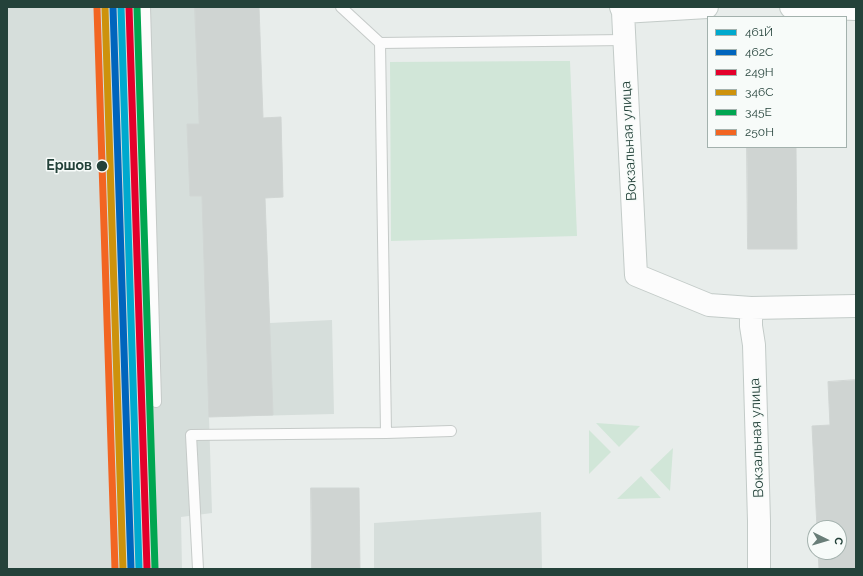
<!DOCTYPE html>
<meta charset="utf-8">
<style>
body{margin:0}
#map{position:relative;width:863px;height:576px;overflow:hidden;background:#e8edeb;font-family:Raleway,sans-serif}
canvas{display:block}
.frame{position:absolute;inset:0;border:8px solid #24423a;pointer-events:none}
.legend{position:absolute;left:707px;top:16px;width:140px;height:132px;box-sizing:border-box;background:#f7fbf9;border:1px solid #a3b1ad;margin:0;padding:5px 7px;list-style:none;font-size:12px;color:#24423a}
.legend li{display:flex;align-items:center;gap:8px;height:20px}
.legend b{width:20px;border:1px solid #a3b1ad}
.north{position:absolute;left:807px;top:520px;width:40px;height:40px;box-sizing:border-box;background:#f7fbf9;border:1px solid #a3b1ad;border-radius:50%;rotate:95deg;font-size:11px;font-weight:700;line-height:16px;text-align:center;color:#24423a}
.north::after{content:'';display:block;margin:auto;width:14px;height:18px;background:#697e78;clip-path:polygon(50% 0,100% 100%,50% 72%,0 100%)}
</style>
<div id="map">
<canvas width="863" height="576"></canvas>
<div class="frame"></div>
<ul class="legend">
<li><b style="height:5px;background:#00a9ce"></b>461Й</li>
<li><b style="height:5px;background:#0065bd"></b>462С</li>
<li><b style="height:5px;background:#e4002b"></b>249Н</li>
<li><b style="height:5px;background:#cd920c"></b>346С</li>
<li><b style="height:5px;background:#00a651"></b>345Е</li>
<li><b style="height:5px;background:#f26522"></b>250Н</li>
</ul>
<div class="north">С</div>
</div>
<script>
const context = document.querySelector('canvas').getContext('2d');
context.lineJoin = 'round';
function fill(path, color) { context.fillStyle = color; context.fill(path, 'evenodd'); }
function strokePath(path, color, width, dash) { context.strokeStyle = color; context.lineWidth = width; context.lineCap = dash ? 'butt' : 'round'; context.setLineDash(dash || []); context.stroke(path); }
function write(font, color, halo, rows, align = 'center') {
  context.font = font + ' Raleway,sans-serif'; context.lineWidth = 3; context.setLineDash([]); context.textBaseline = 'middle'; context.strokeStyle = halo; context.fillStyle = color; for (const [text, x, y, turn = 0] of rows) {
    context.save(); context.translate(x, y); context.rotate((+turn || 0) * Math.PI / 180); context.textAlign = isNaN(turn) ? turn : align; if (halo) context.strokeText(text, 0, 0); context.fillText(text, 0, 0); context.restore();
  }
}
fill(new Path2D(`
 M7,7H259L263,118L281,117L283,197L265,198L270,323L332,320L334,414L209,417L212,513L181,517L182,569H7Z
 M541,512L542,569H374V523Z`), '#d6dedb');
fill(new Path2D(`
 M556,61H570L577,236L391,241L390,62Z
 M596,423L640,426L619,447Z
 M589,430L611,452L589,474Z
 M673,448L670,491L650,470Z
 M641,476L661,498L617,499Z`), '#d1e6d8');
const building = new Path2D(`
 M195,7H259L263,118L281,117L283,197L265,198L273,415L209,417L202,196H190L187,124H199Z
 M747,147H796L797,249H748Z
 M856,380V569H819L818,552H839V528H817L812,426L830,425L828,382Z
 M311,488H359L360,569H312Z`);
fill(building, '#cfd4d2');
strokePath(building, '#d1d6d4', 1);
const lane = new Path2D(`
 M145,7L156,402
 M341,7L380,43
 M386,433L380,43L624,40
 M198,569L191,435L386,433L451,431`);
const secondary = new Path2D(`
 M621,7L623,12L636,275L709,305L751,308L856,306
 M791,7L856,9
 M623,12L707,7
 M751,308V326L754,345L759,521V569`);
strokePath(lane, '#c5cac8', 12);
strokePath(secondary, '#c3cbc8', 24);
strokePath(lane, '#fcfcfc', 10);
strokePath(secondary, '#fcfcfc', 22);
strokePath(new Path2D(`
 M121,7L139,569`), '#00a9ce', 7);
strokePath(new Path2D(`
 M113,7L131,569`), '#0065bd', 7);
strokePath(new Path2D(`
 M129,7L147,569`), '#e4002b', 7);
strokePath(new Path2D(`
 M105,8L123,569`), '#cd920c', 7);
strokePath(new Path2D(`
 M137,7L155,568`), '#00a651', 7);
strokePath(new Path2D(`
 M97,8L115,569`), '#f26522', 7);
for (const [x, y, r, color] of [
 [102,166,6,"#24423a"]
]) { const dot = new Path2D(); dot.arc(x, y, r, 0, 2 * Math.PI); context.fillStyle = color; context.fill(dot); strokePath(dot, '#f7fbf9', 1.5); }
write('14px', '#24423a', '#f7fbf9', [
 ["Вокзальная улица",629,141,-93],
 ["Вокзальная улица",757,438,-92]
]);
write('bold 14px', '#24423a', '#f7fbf9', [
 ["Ершов",92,166]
], 'right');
</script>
